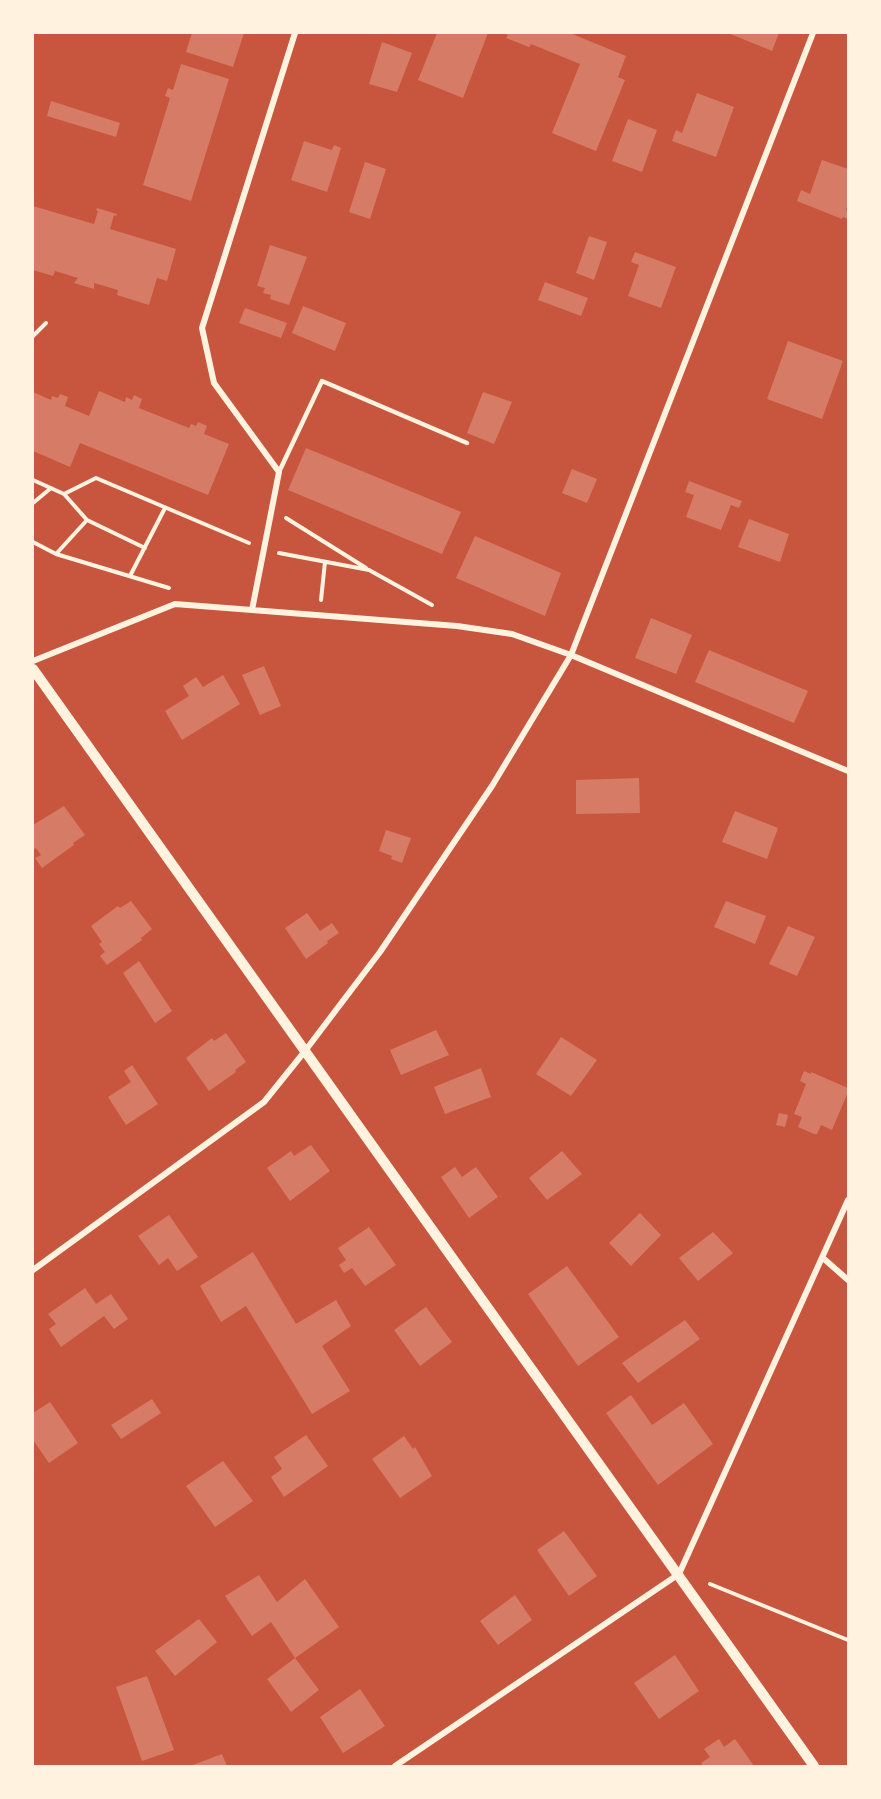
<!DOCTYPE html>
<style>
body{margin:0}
#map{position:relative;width:881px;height:1799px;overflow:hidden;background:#c8553d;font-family:"Fira Sans",sans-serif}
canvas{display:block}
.frame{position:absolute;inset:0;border:34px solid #fff3e0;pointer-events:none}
</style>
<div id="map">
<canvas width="881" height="1799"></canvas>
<div class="frame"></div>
</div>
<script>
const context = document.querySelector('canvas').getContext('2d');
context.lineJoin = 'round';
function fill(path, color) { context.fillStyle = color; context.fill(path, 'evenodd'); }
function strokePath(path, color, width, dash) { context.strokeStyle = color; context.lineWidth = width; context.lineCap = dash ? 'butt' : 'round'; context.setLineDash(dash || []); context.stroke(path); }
fill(new Path2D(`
 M192,33H244L233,67L186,52Z
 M437,33H488L463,98L418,80Z
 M503,33H570L626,56L618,77L625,80L596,151L552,133L580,64L531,44L529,47L506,38L508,35Z
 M728,33H779L772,51Z
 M382,42L412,53L397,92L369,84Z
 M181,64L229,79L191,201L143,185L170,98L165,96L168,88L173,90Z
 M697,93L734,107L716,157L672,141L676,130L682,133Z
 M51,101L120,123L116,137L47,116Z
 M628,119L657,130L642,172L612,161Z
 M304,141L332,150L334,145L341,148L327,192L291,180Z
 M822,160L848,169V204L846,210L848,211V219L843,217L842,219L797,201L801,190L810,194Z
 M365,162L386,169L370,219L349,212Z
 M33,206L94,224L98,211L96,210L97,208L117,214L116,216L114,215L110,229L176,249L167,281L157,278L149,305L117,295L118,290L94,283V289L74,283L78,278L55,271L53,276L33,270Z
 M589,236L607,242L594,280L576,273Z
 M270,245L307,257L289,305L270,299L271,295L263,293L265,288L257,286Z
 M635,252L676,267L661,308L628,296L639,265L631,262Z
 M545,282L588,298L581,316L538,300Z
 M303,306L346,323L335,351L292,333Z
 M245,308L287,323L281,338L239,323Z
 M788,341L843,361L822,419L767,399Z
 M99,391L125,402L126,397L132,400L134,395L142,399L139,408L189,428L191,424L196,426L198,422L207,426L204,434L229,444L208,495L80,443L70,467L33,451V392L51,400L52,396L58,398L60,394L68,397L65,406L89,416Z
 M483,392L512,402L494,444L467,433Z
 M306,448L461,512L442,554L288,490Z
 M572,469L597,479L587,503L562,493Z
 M689,481L742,501L739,508L731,505L721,530L686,517L694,495L685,492Z
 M749,519L789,534L780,562L738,547Z
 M475,536L561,573L545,616L456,578Z
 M651,618L692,635L676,674L635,658Z
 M709,650L808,691L794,723L695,682Z
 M264,666L281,706L260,715L242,675Z
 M223,675L240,704L182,740L165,711L189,696L183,686L196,677L203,687Z
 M639,778L640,813L576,814V780Z
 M64,806L85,835L73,843L74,845L42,868L35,858L41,855L36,848L33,850V825Z
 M735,811L778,828L767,859L722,842Z
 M386,830L411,838L402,863L391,859L392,856L379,851Z
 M131,901L152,929L141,938L142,940L107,965L100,956L105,952L99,944L102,942L91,926L118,906L120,908Z
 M726,901L766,916L755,944L714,927Z
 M307,913L320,931L332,923L339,933L327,941L328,943L306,959L285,928Z
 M788,926L815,937L797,976L769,964Z
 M139,961L172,1011L155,1023L123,973Z
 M436,1030L449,1055L401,1075L390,1050Z
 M226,1033L246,1062L235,1070L236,1072L209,1091L186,1058L212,1038L214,1041Z
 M561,1037L597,1060L571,1096L536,1074Z
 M132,1065L158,1104L126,1125L108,1097L131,1082L124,1071Z
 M481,1068L491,1097L445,1114L434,1087Z
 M804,1071L811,1074V1072L848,1088V1092L832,1130L821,1125L817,1134H814L798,1127L802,1117L794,1114L806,1084L800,1081Z
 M779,1113L788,1115L785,1127L776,1125Z
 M311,1145L330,1171L290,1201L267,1168L291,1151L294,1156Z
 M562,1151L582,1174L547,1200L529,1178Z
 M455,1167L462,1177L476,1167L498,1197L469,1218L441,1177Z
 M640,1213L661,1235L631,1266L609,1243Z
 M169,1215L198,1257L177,1271L168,1258L159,1265L138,1236Z
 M369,1227L396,1265L365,1286L352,1268L344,1273L339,1265L346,1260L338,1248Z
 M713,1232L733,1253L698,1281L679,1258Z
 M253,1252L296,1324L336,1300L351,1326L322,1346L350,1391L312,1414L246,1306L221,1322L200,1286Z
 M567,1266L619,1337L578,1366L528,1294Z
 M85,1288L96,1304L111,1294L128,1319L114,1329L104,1316L61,1347L49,1329L56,1324L48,1314Z
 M426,1307L452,1342L420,1366L394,1330Z
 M685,1320L700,1339L638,1383L622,1363Z
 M631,1395L652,1425L684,1403L713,1444L658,1485L606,1413Z
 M152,1399L161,1413L121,1439L111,1425Z
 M50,1402L78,1443L49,1463L33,1440V1413Z
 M306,1435L328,1466L284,1497L271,1477L282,1469L274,1457Z
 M404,1436L413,1449L415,1447L432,1476L400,1498L372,1459Z
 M223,1461L253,1501L215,1527L186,1486Z
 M564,1531L597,1576L569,1596L537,1550Z
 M259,1575L277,1602L305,1579L339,1627L295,1658L271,1622L252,1636L225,1596Z
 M515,1595L532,1620L498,1645L480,1621Z
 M199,1619L217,1642L175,1676L155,1651Z
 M675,1655L699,1691L659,1719L634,1683Z
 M295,1658L319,1690L291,1712L267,1679Z
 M147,1676L174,1750L142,1761L116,1687Z
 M360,1689L385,1726L343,1753L320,1717Z
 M719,1739L724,1747L735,1739L754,1766H703L701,1763L710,1757L704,1749Z
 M222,1754L227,1766H190Z`), '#d67c66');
strokePath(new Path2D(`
 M33,336L46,323
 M33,480L64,494L96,478L249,543
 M64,494L87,520L145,548
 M33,503L51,488
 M286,518L366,568
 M33,542L56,554L169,588
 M279,553L369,570L432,605
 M56,554L87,520
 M130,576L165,508
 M321,600L325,562
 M710,1584L848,1640`), '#fff3e0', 4);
strokePath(new Path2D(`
 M279,472L322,381L467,443`), '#fff3e0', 4.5);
strokePath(new Path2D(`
 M252,610L279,472L214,383L202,328L295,33
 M33,661L175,604L457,626L512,634L571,655L848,771
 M823,1258L848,1280
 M33,1270L264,1102L305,1051L380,952L492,786L571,655L813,33
 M395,1766L679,1574L848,1200`), '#fff3e0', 6);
strokePath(new Path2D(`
 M33,669L814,1766`), '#fff3e0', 10);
</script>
